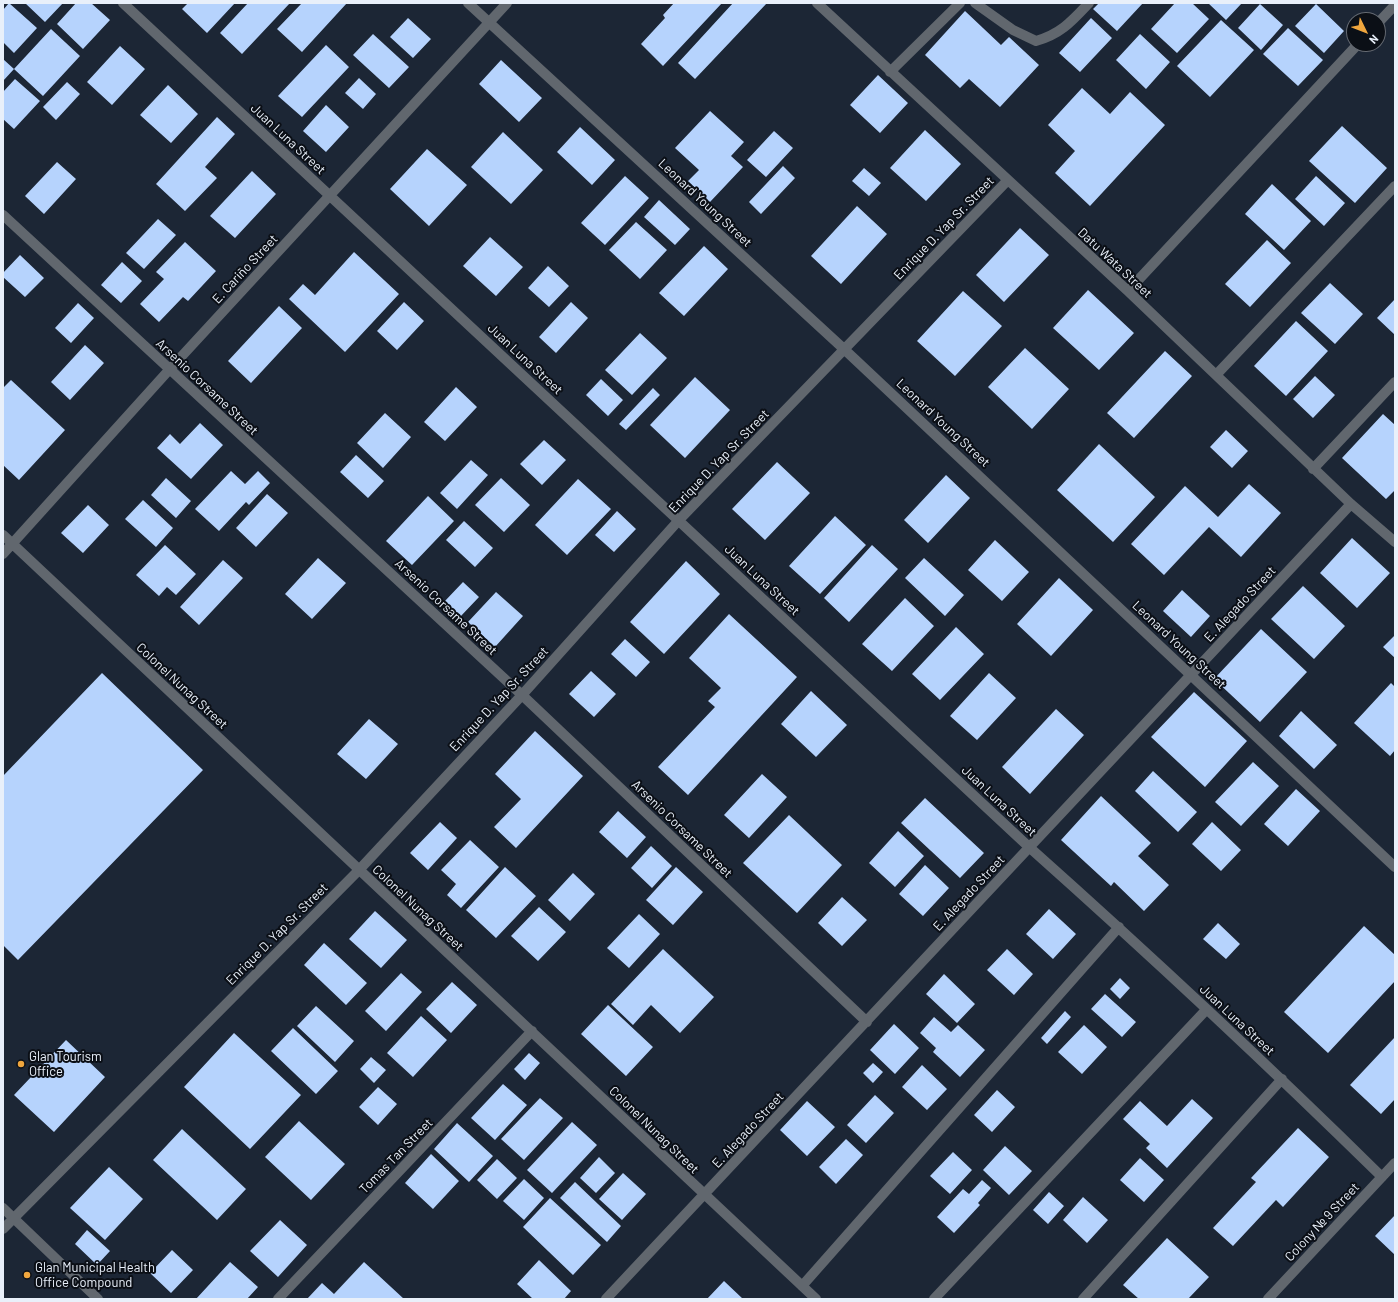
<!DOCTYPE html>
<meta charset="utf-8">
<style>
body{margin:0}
#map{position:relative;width:1398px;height:1302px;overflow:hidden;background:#1c2635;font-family:Barlow,sans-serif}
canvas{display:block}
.frame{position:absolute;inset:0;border:4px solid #e9f0fa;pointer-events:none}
.north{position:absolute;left:1346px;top:12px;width:40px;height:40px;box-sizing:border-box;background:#0b0f16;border:1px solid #646971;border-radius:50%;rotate:133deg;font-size:11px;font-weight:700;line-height:16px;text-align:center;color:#e9f0fa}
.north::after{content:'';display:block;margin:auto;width:14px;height:18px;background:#f0a63e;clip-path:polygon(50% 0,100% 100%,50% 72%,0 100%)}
</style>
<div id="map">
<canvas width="1398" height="1302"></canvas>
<div class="frame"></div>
<div class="north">N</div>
</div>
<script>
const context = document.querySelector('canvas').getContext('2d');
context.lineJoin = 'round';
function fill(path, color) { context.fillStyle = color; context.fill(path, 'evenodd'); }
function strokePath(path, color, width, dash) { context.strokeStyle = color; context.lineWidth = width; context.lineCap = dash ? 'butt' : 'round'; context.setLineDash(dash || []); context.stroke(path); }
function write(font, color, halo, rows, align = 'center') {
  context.font = font + ' Barlow,sans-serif'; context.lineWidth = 4; context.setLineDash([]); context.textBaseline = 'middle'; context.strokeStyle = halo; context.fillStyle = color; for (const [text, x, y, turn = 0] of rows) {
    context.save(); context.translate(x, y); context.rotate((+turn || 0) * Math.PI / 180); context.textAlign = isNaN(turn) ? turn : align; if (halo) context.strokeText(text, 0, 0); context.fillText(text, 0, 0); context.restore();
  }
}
fill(new Path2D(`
 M9,3L37,28L14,53L3,42V10Z
 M25,3H63L45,22Z
 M76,3H91L110,20L83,49L57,24Z
 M188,3H235L207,33L182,9Z
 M248,3H290L242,54L220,33Z
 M302,3H347L302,52L277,29Z
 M674,3H722L663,66L641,44L665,18L663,15Z
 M733,3H767L695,79L678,63Z
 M1099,3H1143L1117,31L1093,9Z
 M1175,3H1192L1209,19L1177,53L1151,29Z
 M1208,3H1242L1226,20Z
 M1260,4L1283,25L1261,50L1238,28Z
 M1316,4L1344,31L1324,53L1295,26Z
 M965,11L1001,45L1009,37L1039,65L1000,107L969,79L960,88L925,55Z
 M408,18L431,39L413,58L390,37Z
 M1091,18L1112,38L1080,72L1059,53Z
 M1221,20L1254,50L1210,97L1177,66Z
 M1288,28L1323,60L1298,86L1263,54Z
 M51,29L80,56L43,96L14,69Z
 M373,34L409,67L389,88L353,55Z
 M1140,34L1170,62L1146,89L1116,60Z
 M326,45L349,67L302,117L278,96Z
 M120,46L145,69L112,105L87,82Z
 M3,59L14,69L3,81Z
 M501,60L542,98L519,122L479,84Z
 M878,75L908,103L880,133L850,105Z
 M359,78L376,94L363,109L345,93Z
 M15,79L40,101L14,129L3,119V92Z
 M67,82L80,94L56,120L43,107Z
 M168,85L198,114L171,143L140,115Z
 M1082,88L1110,114L1130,92L1165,125L1090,206L1055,173L1075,151L1048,125Z
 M326,105L349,127L326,152L303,131Z
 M710,111L744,142L731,156L743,167L710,202L688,181L699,170L675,148Z
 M217,117L235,134L205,167L217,178L185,211L156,184Z
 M1342,126L1387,168L1355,203L1309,161Z
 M580,127L615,160L592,185L557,152Z
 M925,130L961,164L926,201L890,168Z
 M774,131L793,148L766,177L747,160Z
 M503,132L543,170L511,204L471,167Z
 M427,149L467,185L429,226L390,189Z
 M57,162L76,179L44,214L25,196Z
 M783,166L795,178L761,214L749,202Z
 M864,168L881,183L869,196L852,181Z
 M252,171L276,194L235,238L210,216Z
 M625,176L649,198L605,245L581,223Z
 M1316,176L1345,203L1324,226L1295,199Z
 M1272,184L1311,221L1284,250L1245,214Z
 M659,200L690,229L675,245L644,217Z
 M857,206L887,234L841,284L811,256Z
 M158,219L176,235L144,269L126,253Z
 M636,222L667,250L640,279L609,250Z
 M1020,228L1049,255L1004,302L976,275Z
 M490,237L523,267L496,296L463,266Z
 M1267,240L1291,263L1250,307L1225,284Z
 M185,242L216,271L188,301L183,297L159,322L140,304L164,279L156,272Z
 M704,246L728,269L684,316L659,293Z
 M354,252L399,294L345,352L289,299L303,284L315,295Z
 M20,255L44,278L25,297L3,277V273Z
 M122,262L142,281L121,303L101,285Z
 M548,266L569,286L549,307L528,288Z
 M1330,283L1363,314L1335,344L1301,313Z
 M1088,290L1134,333L1099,370L1053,328Z
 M963,291L1002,326L955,376L917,341Z
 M1395,299V335L1377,318Z
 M404,302L424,321L397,350L377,331Z
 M571,302L588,318L556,353L539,337Z
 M78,303L94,318L71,343L55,328Z
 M279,306L302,328L251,383L228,361Z
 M1296,321L1328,351L1286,396L1254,366Z
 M640,333L667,358L632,395L605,370Z
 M85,345L104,363L70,400L51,382Z
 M1025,348L1069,389L1032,429L988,387Z
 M1165,351L1192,376L1134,438L1107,413Z
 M1315,376L1335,395L1313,418L1293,399Z
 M695,377L730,410L685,458L650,425Z
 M601,379L623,400L608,416L586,395Z
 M11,380L65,430L19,480L3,465V388Z
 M456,387L477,407L445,441L424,422Z
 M653,388L660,395L626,430L619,424Z
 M385,413L411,437L383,468L357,443Z
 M1383,414L1395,425V490L1386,499L1342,458Z
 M200,423L223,445L191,479L157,448L170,434L180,444Z
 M1226,430L1248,451L1232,468L1210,447Z
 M544,440L566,460L542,485L520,464Z
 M1099,444L1155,497L1113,542L1057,490Z
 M356,455L384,481L368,498L340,472Z
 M471,460L488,475L457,509L440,493Z
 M777,462L810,493L765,540L732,509Z
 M231,471L245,484L258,471L270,483L249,505L246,502L219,531L195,509Z
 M946,475L970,498L928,543L904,520Z
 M166,478L191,501L176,518L151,495Z
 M501,478L530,505L504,532L475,505Z
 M578,479L611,509L567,555L535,525Z
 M1249,484L1281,513L1241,557L1209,527L1164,575L1131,544L1185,486L1218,517Z
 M267,494L288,513L256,547L236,528Z
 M428,496L454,521L412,565L386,541Z
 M143,500L173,528L156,547L125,519Z
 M88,505L109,525L83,553L61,533Z
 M617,511L636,529L614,552L595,535Z
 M835,516L866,545L820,594L789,566Z
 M464,521L493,548L475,567L446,540Z
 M1352,538L1390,573L1357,608L1320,573Z
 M995,540L1029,572L1002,601L968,570Z
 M165,545L196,574L176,595L167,587L159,596L136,575Z
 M872,545L898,569L849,622L824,598Z
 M318,558L346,583L312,619L285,594Z
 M924,558L964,595L945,616L905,578Z
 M223,560L243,578L199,625L180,607Z
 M686,561L720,594L664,654L630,622Z
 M1059,578L1093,610L1051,656L1017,624Z
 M463,582L479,597L460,617L444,602Z
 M1303,586L1345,626L1314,659L1271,619Z
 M1182,590L1210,616L1191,637L1163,611Z
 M496,592L523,616L495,647L468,622Z
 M905,598L934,626L892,671L862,644Z
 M729,614L797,677L688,795L658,767L715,707L708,701L721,688L689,658Z
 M956,627L984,654L940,700L912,674Z
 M1261,629L1307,672L1260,722L1214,679Z
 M1395,635V658L1383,647Z
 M625,639L650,662L636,677L611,654Z
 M591,671L616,694L594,717L569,694Z
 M102,673L203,770L18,960L3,945V776Z
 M989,673L1016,698L977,740L950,716Z
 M1391,683L1395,687V750L1390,756L1354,723Z
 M811,691L847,725L816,757L781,724Z
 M1194,692L1247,741L1205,787L1151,737Z
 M1056,709L1084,735L1030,794L1002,767Z
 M1301,711L1337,745L1314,769L1279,736Z
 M369,719L398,744L366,779L337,754Z
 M535,731L583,776L516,848L494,827L521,799L495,774Z
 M1253,762L1279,786L1241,826L1215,802Z
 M1153,771L1197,812L1178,832L1135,791Z
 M762,774L787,797L749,838L724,815Z
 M1296,789L1320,811L1288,846L1264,824Z
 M1101,796L1151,843L1138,856L1169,885L1144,911L1114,882L1111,886L1061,840Z
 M925,798L984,853L960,878L901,823Z
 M618,811L646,837L627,858L599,832Z
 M789,815L842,865L797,913L743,863Z
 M440,822L457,838L428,870L410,853Z
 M1212,822L1241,850L1221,871L1192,844Z
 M898,831L924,856L895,887L869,863Z
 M470,840L499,867L461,908L447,895L456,884L441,870Z
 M651,846L672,866L652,888L631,868Z
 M925,865L949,888L923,916L899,894Z
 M505,867L536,896L496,938L466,910Z
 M676,867L703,892L673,925L646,900Z
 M573,873L595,894L570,921L548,900Z
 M842,897L867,920L842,946L818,923Z
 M539,907L566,932L538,961L511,936Z
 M1049,909L1076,934L1053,959L1026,934Z
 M375,911L407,940L381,968L349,939Z
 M639,914L660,934L629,968L607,948Z
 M1218,923L1240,944L1226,959L1203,939Z
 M1364,926L1395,955V981L1328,1053L1284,1012Z
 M324,943L367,983L346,1005L304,965Z
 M663,949L714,997L680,1033L651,1005L633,1025L611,1004Z
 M1007,949L1033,974L1014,995L987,970Z
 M401,973L422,992L386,1031L365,1011Z
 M944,974L975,1004L957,1023L926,994Z
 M1120,978L1130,988L1120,999L1110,989Z
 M452,982L477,1005L451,1033L426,1009Z
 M1105,994L1136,1022L1122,1037L1091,1009Z
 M608,1005L653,1047L626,1076L581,1034Z
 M316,1006L354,1041L335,1062L297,1026Z
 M1065,1011L1071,1017L1047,1044L1041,1038Z
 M421,1016L447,1040L413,1077L387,1053Z
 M934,1017L951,1032L958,1025L985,1050L960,1077L933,1052L936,1048L920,1033Z
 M894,1024L919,1048L895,1074L870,1050Z
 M1084,1025L1107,1047L1082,1074L1058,1052Z
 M293,1028L338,1071L316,1094L271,1051Z
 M234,1033L301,1095L250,1149L184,1087Z
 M1395,1037V1099L1381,1114L1350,1085Z
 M66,1040L105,1077L54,1132L14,1095Z
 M529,1053L540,1063L525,1080L514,1069Z
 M371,1057L386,1070L374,1083L360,1069Z
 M873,1063L883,1072L873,1083L863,1073Z
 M922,1065L947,1089L927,1110L902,1087Z
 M503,1084L527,1105L495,1140L471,1118Z
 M378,1087L397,1104L378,1125L359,1107Z
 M997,1090L1015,1107L992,1132L974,1115Z
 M875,1095L894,1113L866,1143L847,1125Z
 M540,1098L563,1118L524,1160L501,1139Z
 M1192,1099L1213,1118L1167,1168L1146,1148L1150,1144L1123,1119L1140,1101L1167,1126Z
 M807,1101L835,1127L807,1156L780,1130Z
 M299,1121L345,1164L311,1200L265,1157Z
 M572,1122L597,1145L552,1193L527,1170Z
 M457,1123L493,1156L469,1182L434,1149Z
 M1298,1128L1329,1157L1283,1207L1276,1200L1233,1246L1213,1228L1256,1182L1251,1178Z
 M182,1129L246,1189L217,1220L153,1160Z
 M846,1139L863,1155L836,1184L819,1167Z
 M1005,1146L1032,1171L1009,1195L983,1170Z
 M953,1152L972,1170L950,1194L930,1176Z
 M431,1154L459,1181L433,1209L405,1183Z
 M599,1157L615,1173L596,1193L580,1178Z
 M1140,1158L1164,1180L1144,1202L1120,1180Z
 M497,1159L517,1178L497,1199L477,1180Z
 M109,1167L143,1199L105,1240L70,1208Z
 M623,1173L646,1194L622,1220L599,1199Z
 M524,1179L544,1198L524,1220L503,1201Z
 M982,1180L991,1188L978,1203L980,1205L954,1233L937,1217L963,1189L969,1194Z
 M575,1182L621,1226L607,1242L560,1198Z
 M1049,1192L1064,1206L1048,1224L1033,1210Z
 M1083,1197L1108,1220L1087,1243L1063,1220Z
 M550,1198L601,1245L573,1275L523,1227Z
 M1395,1215V1255L1375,1236Z
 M280,1220L307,1245L278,1277L250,1251Z
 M87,1230L110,1251L97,1265L75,1244Z
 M1167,1238L1209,1277L1188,1299H1139L1123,1285Z
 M172,1250L193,1270L171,1293L150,1273Z
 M539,1260L571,1291L564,1299H533L517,1284Z
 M230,1262L258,1287L247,1299H196Z
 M364,1262L404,1299H307L322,1283L334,1294Z
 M724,1281L743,1299H707Z`), '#b6d3fd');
strokePath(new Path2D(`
 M123,3L1029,847C1149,954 1267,1064 1382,1177
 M468,3L845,350L1395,867
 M817,3L1128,291L1351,504L1395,542
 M975,3L1013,30L1036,41C1061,34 1072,21 1089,3
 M1378,23L1395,5
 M890,72L960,3
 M3,215L522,695L867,1022
 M1128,291L1358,44
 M1216,375L1395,186
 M1313,469L1395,382
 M3,535L816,1299
 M3,554L169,370L507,3
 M3,1208L98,1299
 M3,1229L359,870L522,695L679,520L1007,181
 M802,1286L1119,927
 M278,1299L532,1031
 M606,1299L1351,504
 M934,1299L1206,1010
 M1083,1299L1282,1079
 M1268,1299L1395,1163`), '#61676e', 10);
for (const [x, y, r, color] of [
 [21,1064,4,"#f0a63e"],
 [27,1275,4,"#f0a63e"]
]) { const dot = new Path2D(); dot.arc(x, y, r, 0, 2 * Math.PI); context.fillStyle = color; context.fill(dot); strokePath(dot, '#0b0f16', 1.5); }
write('13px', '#e9f0fa', '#0b0f16', [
 ["Juan Luna Street",288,139,43],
 ["Leonard Young Street",705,203,43],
 ["Enrique D. Yap Sr. Street",944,228,-46],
 ["Datu Wata Street",1115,263,43],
 ["E. Cariño Street",245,269,-47],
 ["Juan Luna Street",525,359,43],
 ["Arsenio Corsame Street",207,387,43],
 ["Leonard Young Street",943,423,43],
 ["Enrique D. Yap Sr. Street",719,461,-46],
 ["Juan Luna Street",762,580,43],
 ["E. Alegado Street",1240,604,-47],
 ["Arsenio Corsame Street",446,607,43],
 ["Leonard Young Street",1179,645,43],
 ["Colonel Nunag Street",182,686,43],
 ["Enrique D. Yap Sr. Street",499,699,-47],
 ["Juan Luna Street",999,801,43],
 ["Arsenio Corsame Street",682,829,44],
 ["E. Alegado Street",969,893,-47],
 ["Colonel Nunag Street",418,908,43],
 ["Enrique D. Yap Sr. Street",277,934,-45],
 ["Juan Luna Street",1237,1020,43],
 ["Colonel Nunag Street",654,1130,44],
 ["E. Alegado Street",748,1130,-47],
 ["Tomas Tan Street",396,1156,-46],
 ["Colony № 9 Street",1322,1222,-47]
]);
write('13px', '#e9f0fa', '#0b0f16', [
 ["Glan Tourism",29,1057],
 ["Office",29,1072],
 ["Glan Municipal Health",35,1268],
 ["Office Compound",35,1283]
], 'left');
</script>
